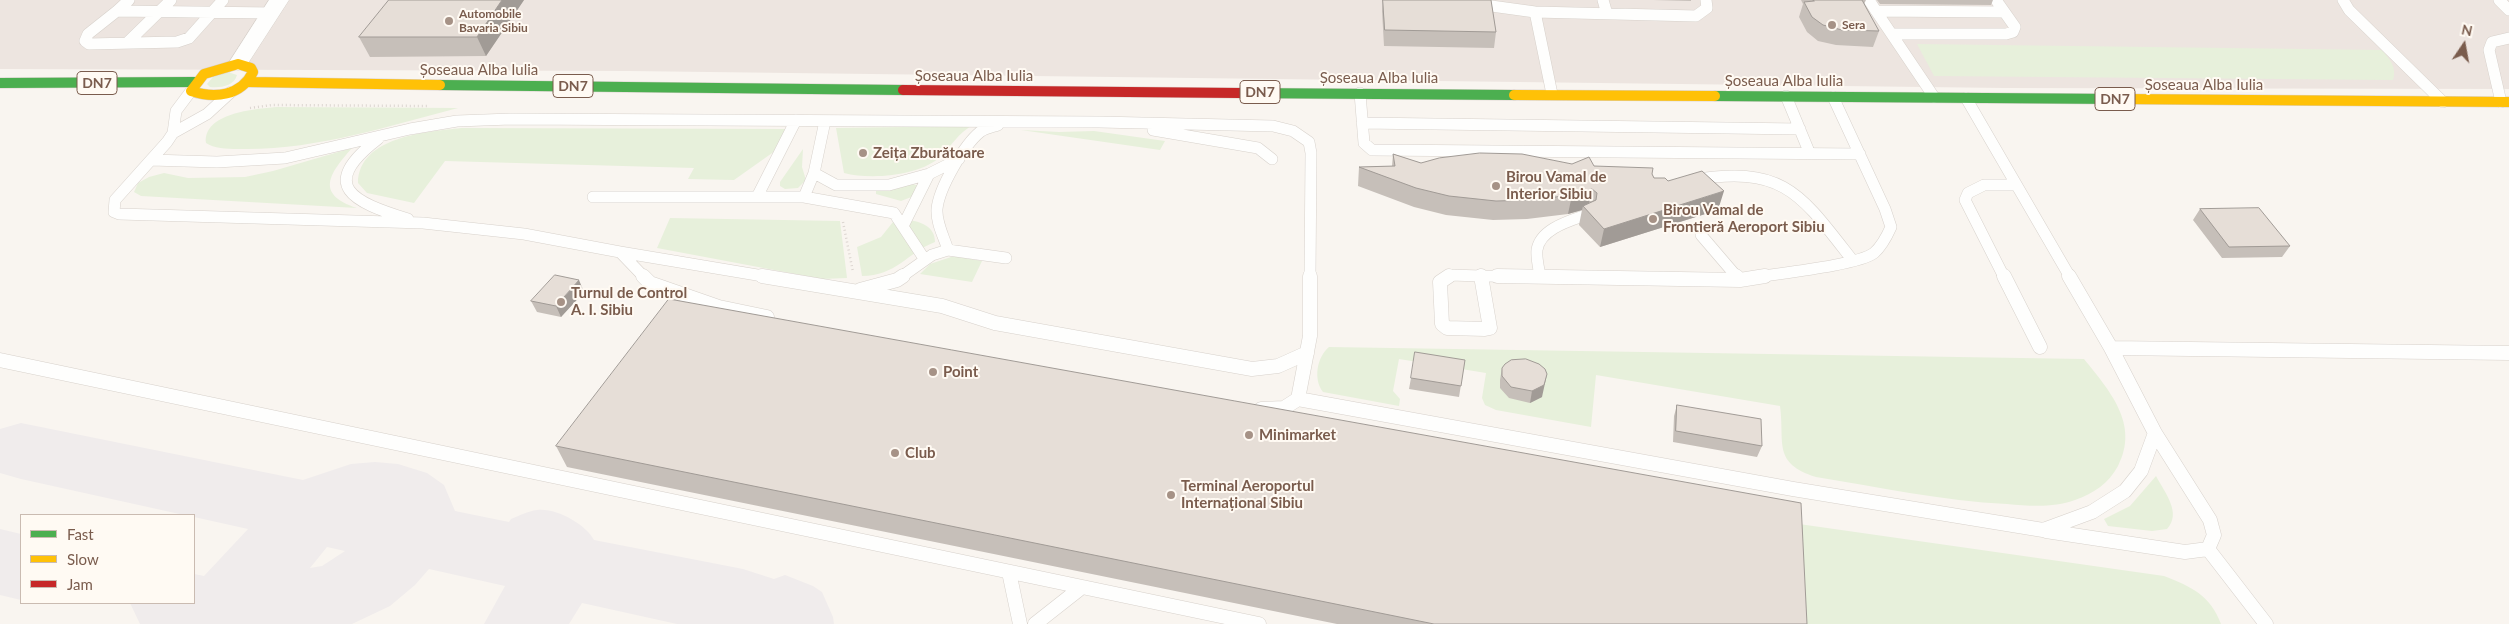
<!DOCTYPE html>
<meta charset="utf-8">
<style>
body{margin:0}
#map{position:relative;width:2509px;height:624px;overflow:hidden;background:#f9f5f0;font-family:Lato,sans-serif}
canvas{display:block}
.legend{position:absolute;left:20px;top:514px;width:175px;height:90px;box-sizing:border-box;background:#fffaf3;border:1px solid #cabbb1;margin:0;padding:6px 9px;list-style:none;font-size:15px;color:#7a5c4d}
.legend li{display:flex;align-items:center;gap:10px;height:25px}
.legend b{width:25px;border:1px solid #cabbb1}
.north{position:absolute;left:2439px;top:20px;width:50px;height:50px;-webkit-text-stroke:4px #fffaf3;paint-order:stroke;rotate:12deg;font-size:14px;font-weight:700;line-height:20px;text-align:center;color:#7a5c4d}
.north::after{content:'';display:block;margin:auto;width:18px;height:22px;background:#7a5c4d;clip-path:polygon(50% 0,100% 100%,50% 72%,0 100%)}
</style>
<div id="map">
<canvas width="2509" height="624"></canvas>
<ul class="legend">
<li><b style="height:6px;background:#4caf50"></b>Fast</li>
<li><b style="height:6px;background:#ffc107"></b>Slow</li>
<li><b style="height:6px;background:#c62828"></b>Jam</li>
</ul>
<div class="north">N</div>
</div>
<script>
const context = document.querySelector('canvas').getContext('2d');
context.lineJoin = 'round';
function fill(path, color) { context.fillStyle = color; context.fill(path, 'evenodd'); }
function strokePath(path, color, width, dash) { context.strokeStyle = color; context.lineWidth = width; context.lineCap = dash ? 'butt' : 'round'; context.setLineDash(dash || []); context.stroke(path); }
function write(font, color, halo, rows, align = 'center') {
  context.font = font + ' Lato,sans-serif'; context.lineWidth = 4; context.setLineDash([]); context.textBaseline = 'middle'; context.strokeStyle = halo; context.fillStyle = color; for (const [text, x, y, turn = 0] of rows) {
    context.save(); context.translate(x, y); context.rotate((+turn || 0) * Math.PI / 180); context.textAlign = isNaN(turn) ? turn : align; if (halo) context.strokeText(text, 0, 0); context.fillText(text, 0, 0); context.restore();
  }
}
fill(new Path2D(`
 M0,0H2509V89L2004,88L628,71L0,69Z`), '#ede5e0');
fill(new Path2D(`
 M1917,44L2382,50C2390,59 2397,68 2393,80L1934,76Z
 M228,72L237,75C234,86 221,88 210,87L207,84L213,77Z
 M276,107L457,108H458C388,126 319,149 247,149C234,149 216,150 206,143C203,113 255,109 276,107Z
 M971,126C958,134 952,145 941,156C921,176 871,180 844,173L836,128Z
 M461,128L785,129L786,134L775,151L734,180L688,179L694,168L445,161L414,203L367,193L358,183C359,136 427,132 461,128Z
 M1021,130L1059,132L1094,131L1165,141L1160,150Z
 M352,148C329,174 315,194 357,208L141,196L134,192L138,183L149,177L164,173L188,178L245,177L273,171Z
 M803,149L802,167L806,180L798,188L785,189L780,186V182Z
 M913,184L919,186L914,196L901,201L876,194V191Z
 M670,218L840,221L847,278L822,279L657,248Z
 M906,220C920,221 935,226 935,242C907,253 896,276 862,276L857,247L881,237L893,222Z
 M954,256L982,261L972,282L920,274L930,264Z
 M1329,347L2084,359C2109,390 2140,424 2118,466C2109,483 2093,494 2075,500C2054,508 2029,506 2007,504C1943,501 1879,487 1816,477C1772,463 1785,443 1780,406L1596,375L1591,427L1496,410L1485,405L1482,398L1486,373L1399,359L1393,391L1400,399L1399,406L1323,392C1313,379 1317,357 1329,347Z
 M2156,476C2165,493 2182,513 2167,529L2152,531L2108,526L2104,519L2130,506Z
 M1792,523L2164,576C2192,587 2210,595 2221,624H1796Z`), '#e7f0db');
fill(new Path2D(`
 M21,423L303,480L351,464L375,462L398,464L427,473L444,485L455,511L509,522L511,519C519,516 528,511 537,510C555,507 586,524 594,540L743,569L774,579L785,575L813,586L822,592L833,617L834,624H677L582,603L569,624H484L505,586L429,569L415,585L390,606L352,624H140L130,603H194V574L204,576L248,529L194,517V515H184L21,479L0,473V429ZM327,547L345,551L322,566L310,568Z
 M0,529L21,534V600L0,595Z`), '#f0ecec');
const laneFar1 = new Path2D(`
 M129,0L117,11L272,13
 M1448,0L1535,12L1696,16L1707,8L1706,0
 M1603,0L1607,14
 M1869,0L1876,11
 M2343,0L2349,10L2443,102
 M2499,0L2509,10
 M117,11L88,34L85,41L89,44L177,42L189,38L223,0
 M1535,12L1552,94
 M1892,34H2006L2013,32L2015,27L1996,0
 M127,43L171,0
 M191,91L176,111L173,133L167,142L115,200L114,212L119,214L423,223L524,234L620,252L644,277
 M1360,93L1364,143L1372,150L1860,154
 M1786,96L1810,154
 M1934,97L1876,11L2004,12
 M1966,98L2070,277
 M2501,102L2489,50L2492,42L2509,38
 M796,120L757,197H804L814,173L825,121
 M1362,123L1800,129
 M1153,130L1258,148L1272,159
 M173,133L207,114L231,92
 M378,139C317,186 353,202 408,219
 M151,160L217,162L285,158L410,129L457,121L511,119L1099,122L1273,126L1293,131L1309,142L1311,153L1310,277
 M814,173L836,185H889L929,174L959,159
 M1692,180C1784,165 1800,193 1853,261
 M593,197H757
 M804,197L894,213L925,260
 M904,224L929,174
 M1701,235L1737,277
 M948,250C944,237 936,223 937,209C939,188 964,145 980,132C985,128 992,127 998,125
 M620,252L769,277
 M1481,276L1570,277
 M901,277L932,255L948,250L1006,258
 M1447,277L1450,275L1481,276
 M1540,277C1539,268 1536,258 1537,250C1540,229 1569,221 1586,215
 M1757,277C1781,273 1858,265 1874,253C1882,246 1887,236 1891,227L1885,209L1833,97
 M2004,277L1965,200L1968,193L1984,185H2016`);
const lane = new Path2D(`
 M643,276L650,283L719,307L767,317
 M762,276L942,306L995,323L1252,369L1278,366L1307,353
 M1449,276L1440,282L1442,324L1447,328L1485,329L1490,328L1481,276
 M1497,276L1740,280L1765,276
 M1736,276L1740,280
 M2004,276L2040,347
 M860,290L897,280L903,276
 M2111,348L2509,353
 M0,360L1259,624
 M1298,399L1793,489L2043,530L2092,512L2125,491L2141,471L2155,433L2111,348L2069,276
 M1261,409L1284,408L1298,399L1310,336V276
 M2046,531L2185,552L2208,549L2214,535L2210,520L2155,433
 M2208,549L2266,624
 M1009,572L1020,624
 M1035,624L1082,587`);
const street = new Path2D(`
 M269,0H289L245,68L238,70L231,68L228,64Z`);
const fast = new Path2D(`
 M0,83L194,82
 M440,85L903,90
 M1240,93L1514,95
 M1715,96L2119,99`);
const slow = new Path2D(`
 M238,64L251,68L253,72C241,96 215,99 191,91L204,74Z
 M249,82L440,85
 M1514,95L1715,96
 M2119,99L2509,102`);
const jam = new Path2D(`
 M903,90L1240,93`);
strokePath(laneFar1, '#d7d1cb', 12);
strokePath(lane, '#d7d1cb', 15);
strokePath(street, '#d7d1cb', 1);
strokePath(fast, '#dad1cc', 11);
strokePath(slow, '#dad1cc', 11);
strokePath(jam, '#dad1cc', 11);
strokePath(new Path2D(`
 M250,108L272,105L428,106
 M843,222L853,272`), '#dcd5d0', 2.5, [1, 3]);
strokePath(laneFar1, '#fefefd', 11);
strokePath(lane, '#fefefd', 14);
fill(street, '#fefefd');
strokePath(fast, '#4caf50', 10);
strokePath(slow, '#ffc107', 10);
strokePath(jam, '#c62828', 10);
fill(new Path2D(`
 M524,0L486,56L370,57L359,37Z
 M1383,0H1491L1496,32L1494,48L1384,46L1382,11Z
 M1653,0H1691V1Z
 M1801,0H1866L1864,4L1879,31L1873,47L1836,45L1818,41L1807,32L1799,17L1803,4Z
 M1877,0H1993L1991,5L1880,4Z
 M1393,154L1421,163L1572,164L1594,166L1652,174L1654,178L1668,181L1718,210L1600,247L1579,225L1582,210L1568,214L1527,219L1493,220L1446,215L1414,207L1358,186L1359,167L1392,166Z
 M2200,209L2290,246L2282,257L2222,258L2193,220Z
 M584,292L561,317L537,312L531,301Z
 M1465,360L1459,397L1409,389L1411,378Z
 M1502,368L1542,397L1530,403L1509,398L1500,388V380Z
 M1677,405L1762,446L1757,457L1673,442L1674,416Z
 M556,446L1807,624H1337L567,467Z`), '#c6bfb9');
fill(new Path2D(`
 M502,0H524L486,56L477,37Z
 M1592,189L1588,208L1583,206L1582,210L1568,214L1572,195Z
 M1724,191L1718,210L1600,247L1604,229Z
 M579,280L584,292L561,317L556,306Z
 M1547,374L1542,397L1530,403L1532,391Z`), '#a19b96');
const building = new Path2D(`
 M389,0H502L477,37H359Z
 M1383,0H1491L1496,32L1385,30Z
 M1813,0H1862L1879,31L1842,30L1823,25L1812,17L1804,2L1814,1Z
 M1480,153L1522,154L1572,164L1589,157L1594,166L1653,168L1652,174L1654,178H1665L1668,181L1702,171L1724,191L1604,229L1583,206L1596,200L1597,193L1592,189L1572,195L1531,200L1496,201L1449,196L1416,188L1359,167L1395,166L1393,154L1421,163L1439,158Z
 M2259,208L2290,246L2229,247L2200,209Z
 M555,275L579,280L556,306L531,301Z
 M669,299L1801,503L1807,624H1434L556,446Z
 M1415,352L1465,360L1461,386L1411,378Z
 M1526,359L1539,364L1545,369L1547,374L1544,385L1532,391L1511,387L1502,376V368L1505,364L1511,360Z
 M1677,405L1761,419L1762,446L1676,431Z`);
fill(building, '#e6ded7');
strokePath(building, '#a19b96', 1);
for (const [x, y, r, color] of [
 [449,21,5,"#a69286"],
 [1832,25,5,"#a69286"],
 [863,153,5,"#a69286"],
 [1496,186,5,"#a69286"],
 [1653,219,5,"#a69286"],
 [561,302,5,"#a69286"],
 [933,372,5,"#a69286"],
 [1249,435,5,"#a69286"],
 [895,453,5,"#a69286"],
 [1171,495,5,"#a69286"]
]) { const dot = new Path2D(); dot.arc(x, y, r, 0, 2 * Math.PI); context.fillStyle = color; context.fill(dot); strokePath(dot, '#fffaf3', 2); }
write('bold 12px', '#7a5c4d', '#fffaf3', [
 ["Automobile",459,14],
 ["Bavaria Sibiu",459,28],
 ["Sera",1842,25]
], 'left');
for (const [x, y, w] of [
 [97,83,40],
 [573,86,40],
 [1260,92,40],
 [2115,99,40]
]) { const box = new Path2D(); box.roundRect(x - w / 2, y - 11.5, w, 23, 4); context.fillStyle = '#fffaf3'; context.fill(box); strokePath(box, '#7a5c4d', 1); }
write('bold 14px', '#7a5c4d', null, [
 ["DN7",97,83],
 ["DN7",573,86],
 ["DN7",1260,92],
 ["DN7",2115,99]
]);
write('15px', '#7a5c4d', '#fffaf3', [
 ["Șoseaua Alba Iulia",479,70],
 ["Șoseaua Alba Iulia",974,76],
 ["Șoseaua Alba Iulia",1379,78],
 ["Șoseaua Alba Iulia",1784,81],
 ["Șoseaua Alba Iulia",2204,85]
]);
write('bold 15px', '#7a5c4d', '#fffaf3', [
 ["Zeița Zburătoare",873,153],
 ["Birou Vamal de",1506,177],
 ["Interior Sibiu",1506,194],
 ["Birou Vamal de",1663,210],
 ["Frontieră Aeroport Sibiu",1663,227],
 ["Turnul de Control",571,293],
 ["A. I. Sibiu",571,310],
 ["Point",943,372],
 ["Minimarket",1259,435],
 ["Club",905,453],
 ["Terminal Aeroportul",1181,486],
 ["Internațional Sibiu",1181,503]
], 'left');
</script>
